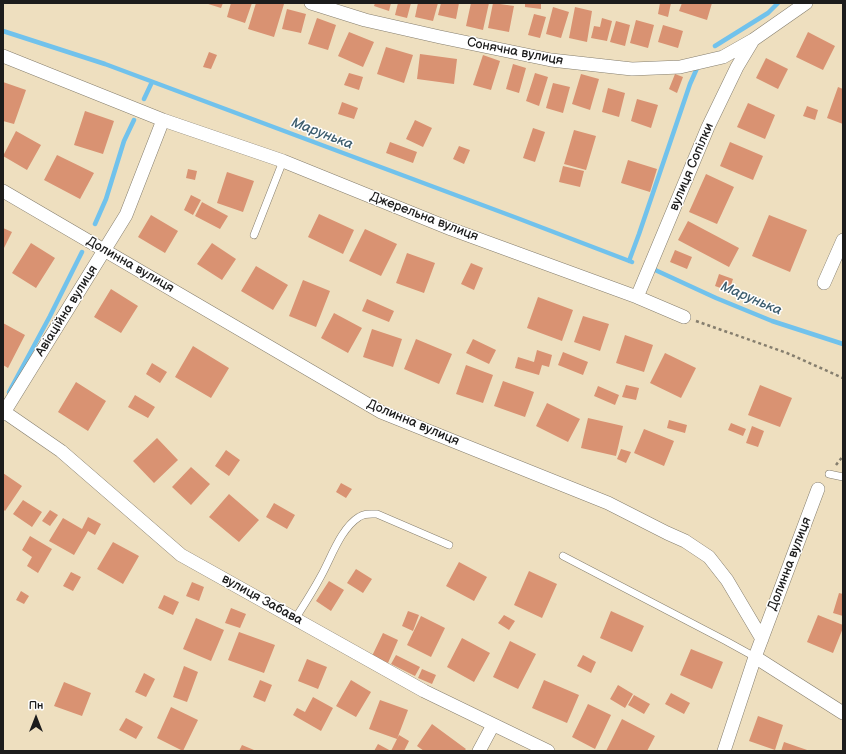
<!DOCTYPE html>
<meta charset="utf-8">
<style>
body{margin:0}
#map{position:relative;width:846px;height:754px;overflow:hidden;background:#eedfbf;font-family:"Balsamiq Sans",sans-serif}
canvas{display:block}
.frame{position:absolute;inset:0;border:4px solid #1c1c1c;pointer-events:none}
.north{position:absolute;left:16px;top:698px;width:40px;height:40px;-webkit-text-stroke:3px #fff;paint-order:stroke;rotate:0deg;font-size:11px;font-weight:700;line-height:16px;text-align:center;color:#1c1c1c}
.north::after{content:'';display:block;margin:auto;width:14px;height:18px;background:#1c1c1c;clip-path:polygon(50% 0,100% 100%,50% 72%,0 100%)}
</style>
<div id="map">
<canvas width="846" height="754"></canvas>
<div class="frame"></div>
<div class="north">Пн</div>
</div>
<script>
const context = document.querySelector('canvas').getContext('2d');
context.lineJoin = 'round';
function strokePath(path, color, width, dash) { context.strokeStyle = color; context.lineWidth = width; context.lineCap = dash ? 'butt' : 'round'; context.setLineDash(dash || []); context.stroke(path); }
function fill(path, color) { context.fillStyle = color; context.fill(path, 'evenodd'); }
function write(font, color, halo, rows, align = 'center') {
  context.font = font + ' "Balsamiq Sans",sans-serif'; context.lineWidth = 3; context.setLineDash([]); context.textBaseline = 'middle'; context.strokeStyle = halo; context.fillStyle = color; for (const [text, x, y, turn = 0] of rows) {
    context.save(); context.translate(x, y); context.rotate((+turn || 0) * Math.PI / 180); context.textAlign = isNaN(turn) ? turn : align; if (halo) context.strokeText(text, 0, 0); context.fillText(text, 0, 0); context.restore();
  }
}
strokePath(new Path2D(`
 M3,31L105,64L517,218L632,262
 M715,46L768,13L778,3
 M144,99L152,82
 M95,224L106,199L124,141L134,120
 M629,261L639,234L690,84L698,66
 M653,269L716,298L772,321L843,344
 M9,392L50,316L82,252`), '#71c2ec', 4.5);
fill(new Path2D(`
 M205,3H223L221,8Z
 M231,3H252L245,23L227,17Z
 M256,3L284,4L274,37L248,29Z
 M375,3H391L389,11L374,6Z
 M398,3H411L407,18L395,15Z
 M418,3H438L433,21L415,17Z
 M441,3H459L456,19L438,15Z
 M471,3H489L483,30L466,26Z
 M493,3L514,6L509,32L488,28Z
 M525,3H541V9L525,7Z
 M660,3H671L668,17L658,14Z
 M682,3H712L707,20L679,11Z
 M553,7L569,12L561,38L546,34Z
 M575,7L592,11L587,42L569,38Z
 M287,9L306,14L301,33L282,29Z
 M534,14L546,17L540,38L528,35Z
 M317,18L336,25L328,50L308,44Z
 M602,18L612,21L607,41L591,38L594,26L600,27Z
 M636,20L654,25L648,48L630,43Z
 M616,21L630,25L625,46L610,42Z
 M663,25L683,31L678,48L658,42Z
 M349,32L374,42L363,67L338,56Z
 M808,32L835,46L823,70L796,57Z
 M386,47L413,55L404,83L377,74Z
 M209,52L217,55L211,69L203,67Z
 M420,54L457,59L454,84L417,79Z
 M483,55L500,61L491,90L473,85Z
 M766,58L788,69L778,89L756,78Z
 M513,64L526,68L519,93L506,89Z
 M349,73L363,77L359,90L344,85Z
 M535,73L548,77L539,106L526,101Z
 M581,74L599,79L590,110L572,104Z
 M675,74L683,77L677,93L669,89Z
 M3,82L26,90L14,124L3,121Z
 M553,83L570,87L563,113L546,108Z
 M838,87L843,89V124L827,118Z
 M608,88L625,93L619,117L602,112Z
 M637,99L658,105L651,128L631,121Z
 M342,102L358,108L354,119L338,114Z
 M748,103L775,115L765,139L737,127Z
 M807,106L818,110L815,120L803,116Z
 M85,111L114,121L103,154L74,145Z
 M415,120L432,128L423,147L406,139Z
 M533,128L545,132L535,162L523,158Z
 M574,130L596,136L586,170L564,164Z
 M16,131L41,145L27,170L3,156Z
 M390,142L417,152L413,163L386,153Z
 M730,142L763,156L753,180L720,166Z
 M459,146L470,150L464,164L453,159Z
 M57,155L94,173L80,199L44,180Z
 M628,160L657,169L650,192L621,183Z
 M563,166L584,171L580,187L559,182Z
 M188,169L197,171L195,180L186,178Z
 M227,172L254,181L243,212L217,203Z
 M706,174L734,187L717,224L689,212Z
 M191,195L201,200L193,215L184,210Z
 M202,202L228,216L220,229L195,216Z
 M319,214L354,230L343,254L308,237Z
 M151,215L178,231L165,253L138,237Z
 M769,215L807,230L790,272L752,256Z
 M688,221L739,248L729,267L678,240Z
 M3,228L12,232L3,250Z
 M365,229L397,244L381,276L349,261Z
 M31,243L55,258L36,288L12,273Z
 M212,243L236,259L222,280L197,264Z
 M675,250L692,257L687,269L670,262Z
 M407,253L435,263L424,293L396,283Z
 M471,263L483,268L474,290L461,284Z
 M256,266L288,285L273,310L241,291Z
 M719,274L733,279L729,291L715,286Z
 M303,280L330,291L316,327L289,316Z
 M111,289L138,306L121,333L94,317Z
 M538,297L573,310L562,341L527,328Z
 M367,299L394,311L389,322L362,311Z
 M334,313L362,328L348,353L321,338Z
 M583,316L609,324L600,351L574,342Z
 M3,323L25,335L8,368L3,365Z
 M372,329L402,339L393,367L363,357Z
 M625,335L653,345L644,372L616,363Z
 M416,339L452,354L439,384L404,369Z
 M473,339L496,350L489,364L466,353Z
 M193,346L229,368L211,398L175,377Z
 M537,350L552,355L549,367L542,365L539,375L515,368L518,357L534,362Z
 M563,352L588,362L583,375L558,365Z
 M665,353L696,368L681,398L650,383Z
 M152,363L167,372L160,383L146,374Z
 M466,365L493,375L483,403L456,394Z
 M503,381L534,392L525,417L494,406Z
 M76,382L106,401L88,431L58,412Z
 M626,385L639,388L636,400L622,397Z
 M760,385L792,398L780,427L748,415Z
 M598,386L619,395L615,405L594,396Z
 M135,395L155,407L148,418L128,407Z
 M547,403L580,419L568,442L536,426Z
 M588,418L623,426L616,456L581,448Z
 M669,420L687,425L685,433L667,428Z
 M731,423L746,429L743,436L728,430Z
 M752,426L764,431L758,447L746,443Z
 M644,429L674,441L664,466L634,453Z
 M157,438L178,460L154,483L133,461Z
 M621,449L631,452L626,463L617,459Z
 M226,450L240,460L229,476L215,466Z
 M191,467L210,484L191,505L172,487Z
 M3,473L22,486L5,511L3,509Z
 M341,483L352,489L346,498L336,492Z
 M229,494L259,520L239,542L209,517Z
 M23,500L42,512L32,527L13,514Z
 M274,503L295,515L287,529L266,517Z
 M50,510L58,515L50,526L42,521Z
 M88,517L101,524L95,535L88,531L74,555L49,541L63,518L82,529Z
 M30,536L52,549L38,573L27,566L32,557L22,550Z
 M113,542L139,556L123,584L97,569Z
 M459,562L487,577L474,601L446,586Z
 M356,569L372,579L363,593L347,583Z
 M529,571L557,584L542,618L514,605Z
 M71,572L81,577L73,591L63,586Z
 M329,581L344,590L331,611L316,601Z
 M192,582L204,587L199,601L186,596Z
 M21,591L29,596L24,604L16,600Z
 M839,593L843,594V616L833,613Z
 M164,595L179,602L173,615L158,608Z
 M231,608L246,614L240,628L225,623Z
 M408,611L419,615L413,631L402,626Z
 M611,611L644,626L632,652L600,638Z
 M504,615L515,621L509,630L498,623Z
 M818,615L843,625V628L833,653L807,642Z
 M421,616L445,628L431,657L407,645Z
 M196,618L224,630L211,661L183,649Z
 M239,632L275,645L264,673L228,660Z
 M383,633L398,640L388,663L372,656Z
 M462,638L490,653L474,682L447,667Z
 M510,641L536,654L518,689L493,677Z
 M691,649L723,662L712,689L680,675Z
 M396,655L420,667L415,676L391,664Z
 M583,655L596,662L591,673L577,666Z
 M307,659L327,667L318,689L298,681Z
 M184,666L198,672L187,702L173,697Z
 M422,669L436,675L432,684L418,678Z
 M144,673L155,679L146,697L135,692Z
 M260,680L272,685L265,702L253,697Z
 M351,680L371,692L356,717L336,706Z
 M544,680L579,695L567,723L532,708Z
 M64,682L91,693L82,716L54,706Z
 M618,685L633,694L625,708L610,699Z
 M671,693L690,703L684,714L665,704Z
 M634,695L650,704L644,714L628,705Z
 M313,697L333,708L321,731L293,715L297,708L305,712Z
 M380,700L408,710L397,739L369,729Z
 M588,704L611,715L595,749L572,737Z
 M171,707L198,720L183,751L157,738Z
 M758,716L783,725L775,750L749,741Z
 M126,718L143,727L136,739L119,730Z
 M622,719L655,736L647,751H606Z
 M432,724L466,749L464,751H424L417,746Z
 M399,735L409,741L404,751H374L378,744L391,751Z
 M784,742L810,751H781Z
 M242,745L254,750L253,751H239Z`), '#d99272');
const service = new Path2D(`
 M254,235L283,161
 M829,474L843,477
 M563,556L726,641L755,657
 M295,619C304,605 313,591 321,576C331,558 341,528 359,517C365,513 370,514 377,514L449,545`);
const minor = new Path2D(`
 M311,3L365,20L440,37L551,60L632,69L680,67L723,57L753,40L806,3
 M3,56L163,120L283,161L451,229L637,297L684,317
 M3,191L381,412L608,503L667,533L685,541L709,557L727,580L762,639
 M824,283L843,240
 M637,297L708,127L737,67L752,42
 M3,411L61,451L181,555L424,691L548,751
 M3,414L126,215L163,120
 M755,657L843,713
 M479,751L493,725
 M724,751L755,657L818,489`);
strokePath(service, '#857e6e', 8);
strokePath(minor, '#857e6e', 14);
strokePath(new Path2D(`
 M696,321L787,353L843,378
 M836,465L843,456`), '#857e6e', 2.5, [3, 3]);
strokePath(service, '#fff', 7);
strokePath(minor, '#fff', 13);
write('13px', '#1c1c1c', '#fff', [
 ["Сонячна вулиця",515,52,11],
 ["вулиця Сопілки",692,167,-67],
 ["Джерельна вулиця",424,217,21],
 ["Долинна вулиця",130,265,30],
 ["Авіаційна вулиця",67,311,-58],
 ["Долинна вулиця",413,423,23],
 ["Долинна вулиця",790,564,-69],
 ["вулиця Забава",262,600,29]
]);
write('italic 14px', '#3e5e6f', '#fff', [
 ["Марунька",322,134,21],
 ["Марунька",751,299,23]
]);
</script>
